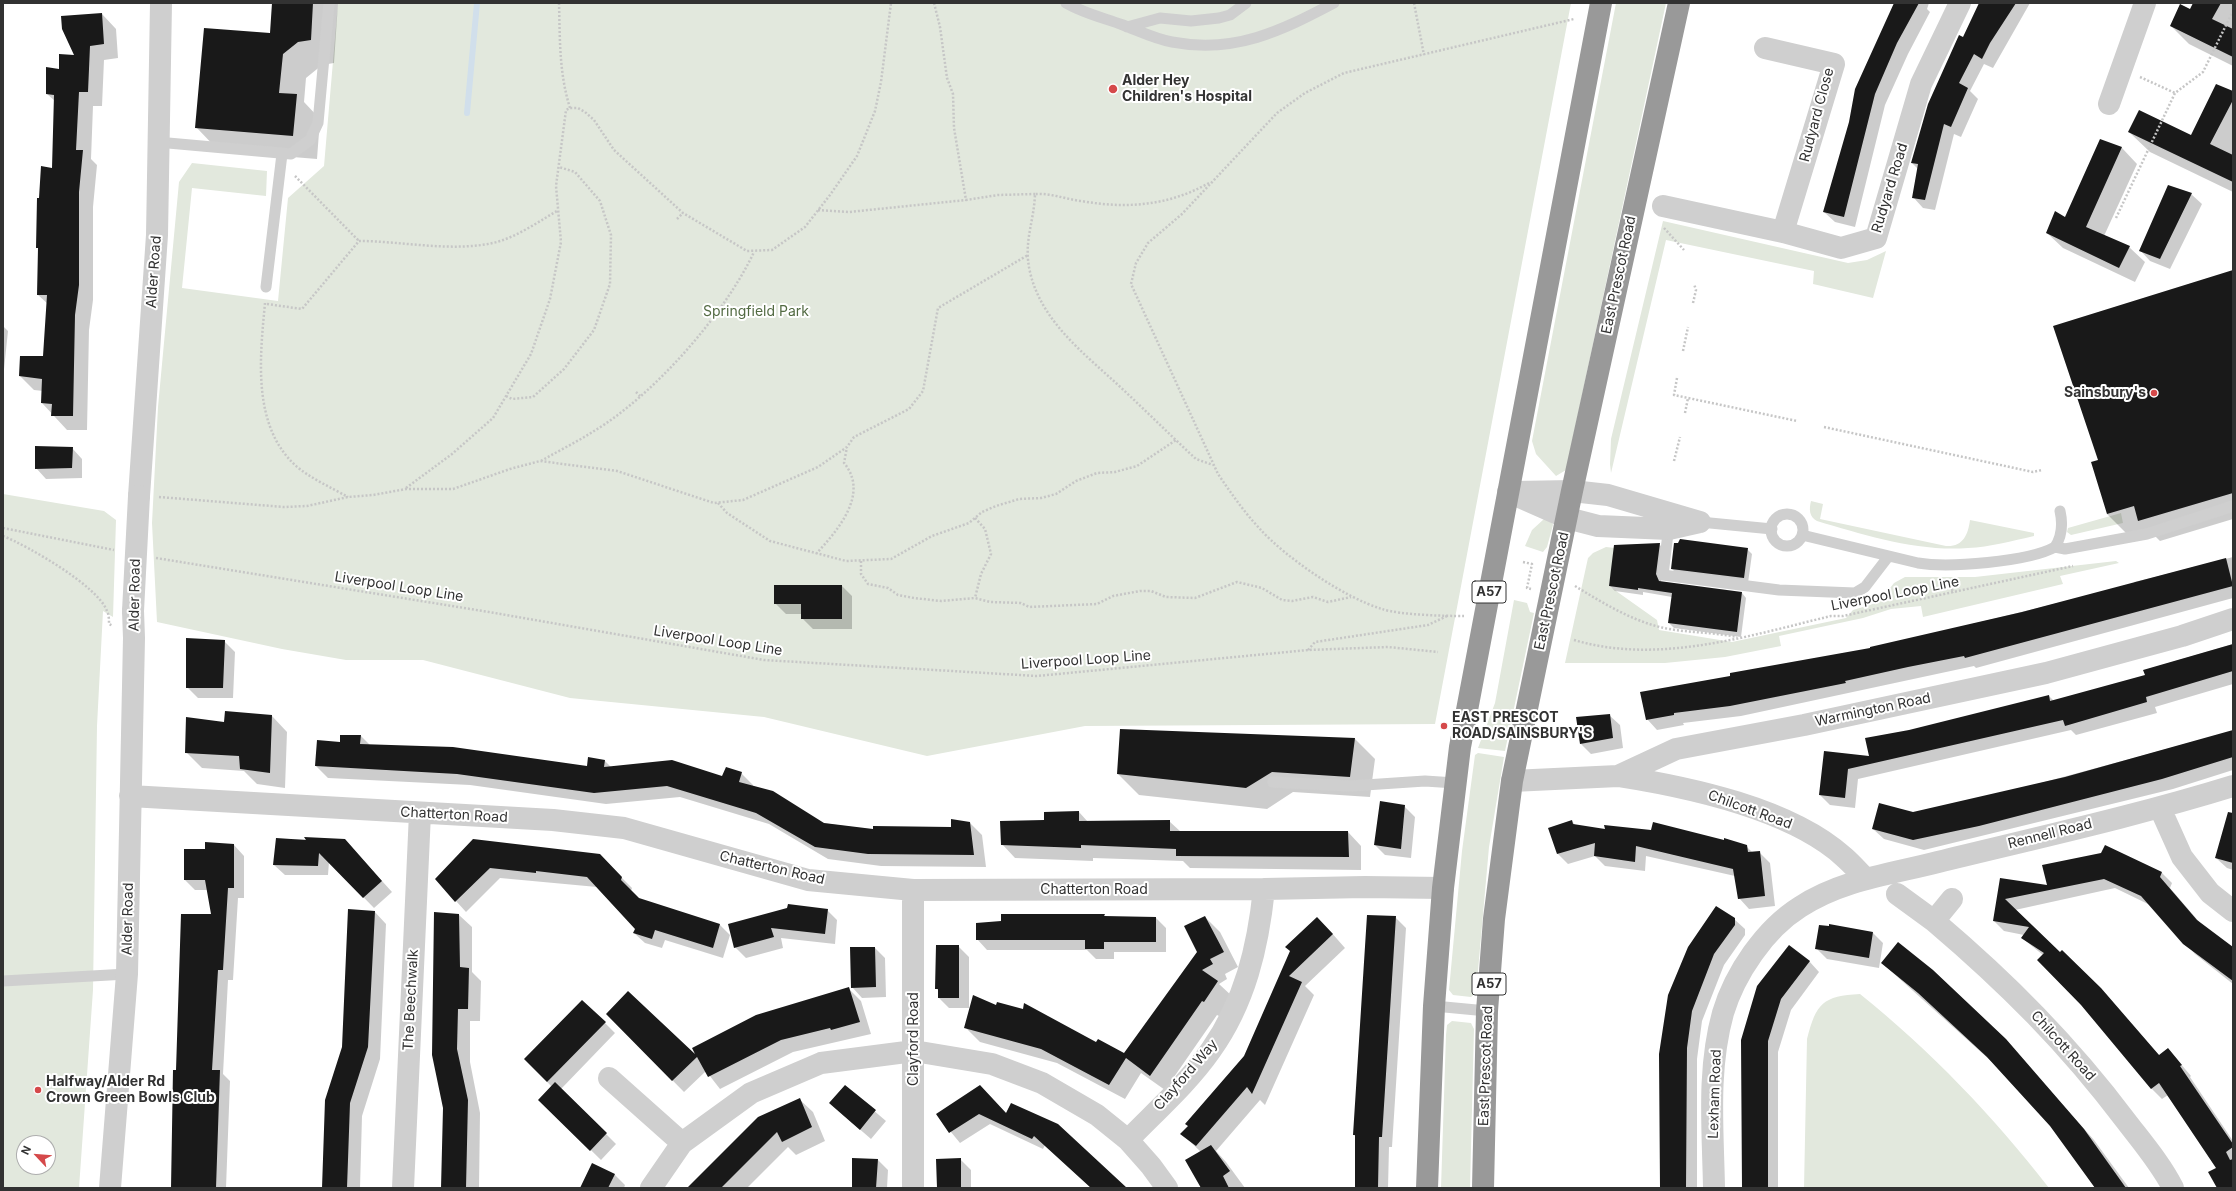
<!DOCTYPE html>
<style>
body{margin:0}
#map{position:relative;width:2236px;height:1191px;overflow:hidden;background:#fff;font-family:Inter,sans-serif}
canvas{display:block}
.frame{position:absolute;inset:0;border:4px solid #323232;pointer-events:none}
.north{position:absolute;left:16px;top:1135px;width:40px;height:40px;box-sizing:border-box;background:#fff;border:1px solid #adadad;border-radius:50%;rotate:296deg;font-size:11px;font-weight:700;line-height:16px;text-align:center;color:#323232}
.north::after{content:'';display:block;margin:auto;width:14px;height:18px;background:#d5494a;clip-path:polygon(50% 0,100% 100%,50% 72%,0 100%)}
</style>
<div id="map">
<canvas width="2236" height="1191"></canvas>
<div class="frame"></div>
<div class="north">N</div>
</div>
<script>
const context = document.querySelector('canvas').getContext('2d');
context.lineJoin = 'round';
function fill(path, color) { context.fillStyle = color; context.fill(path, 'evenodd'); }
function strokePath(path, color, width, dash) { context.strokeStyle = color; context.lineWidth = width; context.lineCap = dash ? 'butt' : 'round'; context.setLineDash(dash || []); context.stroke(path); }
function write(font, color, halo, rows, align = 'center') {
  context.font = font + ' Inter,sans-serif'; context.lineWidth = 4; context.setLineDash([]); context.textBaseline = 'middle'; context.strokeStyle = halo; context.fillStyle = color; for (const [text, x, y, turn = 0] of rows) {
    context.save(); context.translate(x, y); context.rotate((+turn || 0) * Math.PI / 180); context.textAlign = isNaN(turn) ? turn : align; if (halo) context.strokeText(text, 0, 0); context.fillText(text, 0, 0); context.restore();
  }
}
fill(new Path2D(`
 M338,3H1571L1435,724L1085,726L927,756L764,717L570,698L423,660H346L282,649L157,622L152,523L158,407L179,182L192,163L267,171L266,196L192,188L182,288L278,301L288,198L324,166Z
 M1616,3H1666L1566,470L1556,476L1536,454L1532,441Z
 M1663,221L1848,263L1867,260L1886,251L1873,298L1813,284L1814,271L1666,240L1611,473L1610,464L1611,439Z
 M3,494L104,511L116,520L113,617L103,611L97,726L93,990L79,1188H3ZM24,1143H48V1167H24Z
 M1811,501L1823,504L1820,519L1946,546C1963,547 1968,535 1970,520L2034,533V536C2012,541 1990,547 1968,548C1918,552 1864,535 1817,521C1809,517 1809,509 1811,501Z
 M2121,513L2123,523L2071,535L2067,532L2068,528Z
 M1544,519L1552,522L1553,525L1547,547L1543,552L1525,546L1532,530Z
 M1606,547L1615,548L1609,586L1657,620L1659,630L1732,642L1846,618L1853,610L1879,602L1894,583L1905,577H1975L2116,561L2119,563L2060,576L2063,584L1923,617L1921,606L1891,609L1863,618L1779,636L1781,646L1725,657L1665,663H1565L1588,558L1593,553Z
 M1514,600L1527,603L1530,612L1534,613L1505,751L1478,748L1495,703Z
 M1478,753L1504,757L1489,847L1476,993L1471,997L1453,995L1449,990L1462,851L1475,755Z
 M1860,994C1931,1051 1993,1116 2049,1188H1804L1807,1039C1816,1003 1823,996 1860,994Z
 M1452,1021L1471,1023L1474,1029L1470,1188H1441L1446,1035L1447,1025Z`), '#e2e8dd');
fill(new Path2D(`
 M273,3H338L334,63L322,65L306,78L304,102L320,119L317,159L219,151L196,127L271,34Z
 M1895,3H1929L1927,9L1930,12L1908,54L1885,105L1855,227L1835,222L1824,212Z
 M1980,3H2030L1993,68L1984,64L1970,91L1978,99L1961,137L1954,134L1935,210L1923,208L1913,197L1918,169L1912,163L1963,38Z
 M2195,3H2233V66L2189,44L2171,26L2191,11Z
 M102,14L116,29L118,58L104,60L102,106H93L91,159L97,165L93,207V300L89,330L87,430H67L42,403L43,391L34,390L20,376L44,357L48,304L38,295L39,249L37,247L40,199L53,169L55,101L47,94L60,70L75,56Z
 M2233,92V192L2150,152L2129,132L2191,136Z
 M2101,140L2122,148L2137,164L2104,236L2129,247L2145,262L2135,282L2063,248L2047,233L2066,219Z
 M2191,194L2202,204L2170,269L2150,261L2140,250Z
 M2233,271V519L2160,541L2148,529L2128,535L2107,514L2099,461Z
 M3,326L8,331L3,379Z
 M72,448L82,459V478L46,479L36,468Z
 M1659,544L1664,549L1661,583L1742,593L1746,598L1741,637L1674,628L1669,623L1672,597L1643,592V595L1615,591L1610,586Z
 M1747,549L1752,554L1748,583L1677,574L1672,569Z
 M2233,557V598L1976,668L1974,666L1741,716L1683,723L1684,725L1657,730L1647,719L1871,649L2135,584L2134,582L2155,577Z
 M842,586L852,596V629H813L802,618V614H786L775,603Z
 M224,641L235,652L233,698H198L187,687Z
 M2233,644V684L2155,707L2157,713L2076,735L2071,730L1858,779L1855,808L1830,805L1820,795L1825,752L1870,758L1910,731L2049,696L2054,701L2146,676L2145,670Z
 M1609,715L1620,725L1623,748L1591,754L1581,744Z
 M272,716L287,732L285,788L257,784L244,771L202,768L186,752L225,723Z
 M2233,731V770L2173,789L1924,850L1884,839L1873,829L1913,813L2000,794Z
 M361,736L370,745L588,767L605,761L611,767L723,778L741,773L753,785V787L823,823L874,830L952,828L970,823L982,835L986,867L881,866L828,859L769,824L680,797L606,804L470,785L328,778L316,766L341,743Z
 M1354,738L1375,759L1370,797L1293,792L1267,809L1139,795L1118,774Z
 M1404,806L1415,817L1411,858L1385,855L1375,845Z
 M1079,812L1088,822L1169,821L1181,832H1348L1361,846V870L1190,868L1183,861L1093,858V861L1015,858L1002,844L1045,821Z
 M2233,817V870L2227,868L2216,858Z
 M1572,821L1576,826L1606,830L1652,831L1746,846L1753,853L1759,852L1770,863L1775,906L1749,909L1739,898L1735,876L1646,856L1645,871L1605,866L1595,856L1568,864L1558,854Z
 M277,839L345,840L392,892L374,908L329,862L328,875H285L274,865Z
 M473,840L599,855L632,888L631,891L639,899L720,925L730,935L723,958L665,940L662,948L645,943L634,933L636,929L597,887L500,878L466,912L436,879Z
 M234,845L244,856V898H238L233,980H228L223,1074L230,1081L226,1188H172L177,1071L212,915L208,890H195L185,880V850H206Z
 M2044,866L2162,873L2172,883L2170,888L2201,924L2233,948V984L2195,954L2150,905L2115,888L2015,910L2160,1056L2168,1049L2191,1076L2190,1077L2233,1141V1188H2218V1168L2168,1095L2162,1099L2152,1089L2043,955L2022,938L2024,935L2004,931L1994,921L2001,879L2048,887Z
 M827,910L837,920L835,944L781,938L783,948L746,958L735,947L729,924Z
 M374,911L386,924L380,1059L362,1116L360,1188H323L343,1047Z
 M459,915L472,927V972L481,981L480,1021H470V1062L480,1113L479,1188H442Z
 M1104,915L1107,917L1156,918L1166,928V952H1114V959H1096L1087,950H987L977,939Z
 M1205,917L1220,932L1238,967L1225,974L1227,979L1219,984L1233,997L1219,1016L1217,1015L1165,1090L1141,1073L1125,1099L1057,1063L980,1042L965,1027L1097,1044L1124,1054L1198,952Z
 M1395,917L1406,928L1392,1147H1389L1388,1188H1356V1137L1354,1135Z
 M1734,919L1745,929V935L1724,965L1702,1021L1697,1059V1188H1661L1669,995Z
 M1330,931L1345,948L1305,986L1314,995L1265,1105L1260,1100L1216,1151L1226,1162L1245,1188H1202L1201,1152L1182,1134L1189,1127L1186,1124L1245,1056L1291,951Z
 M1873,933L1883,943L1879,968L1827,959L1816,948Z
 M958,946L969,957V1008H949L939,998V991L936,988Z
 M875,948L885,958L886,997L862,998L852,987Z
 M1809,961L1819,972L1791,1010L1778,1052V1188H1742V1040Z
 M1882,963L2005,1040L2094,1140L2129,1188H2096L2051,1126L1992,1062Z
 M849,989L861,1001L871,1034L793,1052L720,1089L706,1071L684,1092L607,1014L628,993L698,1058Z
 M605,1023L615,1033L561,1089L616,1144L601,1160L540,1100L552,1087L525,1059Z
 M845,1086L886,1121L871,1139L841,1113Z
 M990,1096L1007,1114L1126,1188H1091L1045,1145L1043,1149L990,1124L960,1143L937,1115Z
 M799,1099L813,1112L825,1141L796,1155L788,1147L747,1188H688Z
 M960,1159L971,1170V1188H938Z
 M878,1160L888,1170L887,1188H853Z
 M593,1164L615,1175L625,1185L624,1188H581Z`), '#0003');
strokePath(new Path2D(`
 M467,113L477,3`), '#d1dfeb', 6);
fill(new Path2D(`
 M272,3H313L311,40L298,42L283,54L279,93L297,94L293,136L195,128L204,28L270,33Z
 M1894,3H1919L1897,43L1875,94L1844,217L1823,212L1849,122L1855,89Z
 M1979,3H2016L1990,43L1982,59L1974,54L1959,83L1968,88L1951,127L1944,124L1925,200L1912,198L1918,164L1911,163L1928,104L1959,35L1963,37Z
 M2193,3H2221L2212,19L2233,29V57L2170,26L2180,4L2190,9Z
 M102,13L104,44L90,46L88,92H79L76,150H83L79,192V285L75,315L73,416H51L52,404L41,403L42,379L19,376L20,356H43L47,295H37L38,248H36L37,198H39L41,166L52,168L54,95L46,94V67L59,69V54L74,55L62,29L61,16Z
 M2216,84L2233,91V100L2210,144L2233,155V182L2128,132L2139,110L2191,135Z
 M2100,139L2122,147L2086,227L2130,246L2119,268L2046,233L2055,211L2065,217Z
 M2168,185L2192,193L2160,259L2139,251Z
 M2233,270V493L2138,521L2134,506L2107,514L2091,462L2098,460L2053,326Z
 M35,446L73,447L72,468L35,469Z
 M1680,539L1748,548L1744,578L1671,569L1674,543H1678Z
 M1660,543L1656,574L1659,581L1742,592L1737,632L1668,623L1672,593L1638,588V590L1609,586L1614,545Z
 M2226,558L2233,586L1965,658L1964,656L1908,667L1845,681L1846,683L1730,706L1674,713V715L1646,720L1640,692L1730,676V673L1870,648V647L2022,612Z
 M774,585H842V619H801V604H774Z
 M186,638L225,640L223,688H186Z
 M2233,644V671L2146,697L2147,702L2065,726L2063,720L1848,769L1845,798L1819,795L1824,751L1869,756L1865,738L1909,730L2049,695L2050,701L2145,675L2143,670Z
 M225,711L272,715L270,773L240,769L239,756L185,753L186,717L224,722Z
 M1610,714L1613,738L1580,744L1576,717Z
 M1120,729L1355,738L1350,777L1272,772L1246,788L1117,774Z
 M2233,730V757L2162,779L1979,826L1913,840L1872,829L1879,803L1913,812L2065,777Z
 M340,735H361L360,744L453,747L587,766L588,757L605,760L604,767L672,760L722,776L726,767L742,772L739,782L773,791L824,823L873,829V826L951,827V819L970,822L974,855L868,854L815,847L756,813L667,786L594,793L457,774L315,766L317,740L340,742Z
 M1380,801L1405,805L1401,849L1374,845Z
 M1079,811V821L1170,820V831H1348L1349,857L1176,856V849L1081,845V848L1001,845L1000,821L1044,820V812Z
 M2228,812L2233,813V863L2215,858Z
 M1572,820L1573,824L1605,829L1604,825L1651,830L1653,822L1724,840V838L1747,845L1748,852L1760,851L1765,896L1738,899L1733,869L1636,846L1635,862L1594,856L1595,843L1557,854L1548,828Z
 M304,837L345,839L382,881L363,898L319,853L318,866L273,865L276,838L306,840Z
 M473,839L600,854L622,877L621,880L639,898L720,924L713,948L655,930L652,939L633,933L635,929L587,877L536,871V873L490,868L455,902L435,879Z
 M205,842L234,844V888H228L223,970H218L212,1070H220L216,1188H171L173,1070H176L181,914H211L205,880H184V849H205Z
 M2105,845L2162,872L2160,877L2197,920L2233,947V981L2183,944L2141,896L2104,879L2005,899L2060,952L2062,950L2101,988L2159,1055L2168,1048L2182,1065L2180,1066L2233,1144V1147L2226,1152L2230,1160L2233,1159V1188H2217L2208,1172L2216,1168L2159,1083L2151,1089L2081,1005L2037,960L2044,953L2021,938L2029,927L1993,921L2000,878L2047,885L2042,865L2101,853Z
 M788,904L828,909L825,934L771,928L774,937L734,948L728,924L787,908Z
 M1716,906L1735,918V925L1714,954L1692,1011L1687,1048L1686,1188H1660L1659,1054L1668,995L1688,947Z
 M348,909L375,911L368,1047L350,1103L347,1188H322L325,1100L342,1047Z
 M434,912L459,914L460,967L469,968L468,1009H458L457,1049L468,1100L466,1188H441L443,1108L432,1055Z
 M1001,914H1105L1104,916L1156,917V942H1104V949H1085V940H976V923L1001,921Z
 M1367,915L1396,916L1382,1137H1379L1378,1188H1355V1135H1353Z
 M1205,916L1224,952L1210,959L1213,964L1202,970L1218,981L1204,1002L1202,1001L1150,1076L1126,1058L1109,1085L1041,1049L964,1028L973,995L996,1005L997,1002L1023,1009L1024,1003L1096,1042L1098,1039L1124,1053L1197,952L1184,926Z
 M1317,917L1333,934L1289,976L1302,982L1252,1094L1247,1087L1196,1146L1180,1134L1188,1126L1185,1124L1244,1056L1290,951L1285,947Z
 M1829,924L1873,932L1869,958L1815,949L1819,925L1829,926Z
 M1898,942L1933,970L2006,1039L2084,1129L2126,1188H2095L2050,1126L1987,1057L1918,993L1881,963Z
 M936,945H959V998H938V989H935Z
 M1789,945L1810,961L1781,999L1768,1041V1188H1742L1741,1040L1757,986Z
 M850,947H875L876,987L851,988Z
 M849,987L860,1022L831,1030L830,1028L781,1040L708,1077L697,1057L672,1081L606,1014L628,991L695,1054L692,1048L756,1015Z
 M582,1000L606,1022L547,1082L524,1059Z
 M555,1082L607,1133L590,1151L538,1100Z
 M845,1085L876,1110L860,1130L829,1103Z
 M980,1085L1006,1113L1011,1103L1058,1124L1127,1188H1091L1034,1136L1032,1139L979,1114L949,1133L936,1114Z
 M800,1098L812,1127L782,1142L777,1132L721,1188H687L758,1117Z
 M1211,1145L1230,1171L1223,1176L1229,1188H1201L1185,1160Z
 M852,1158L878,1159L876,1188H852Z
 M961,1158V1188H937L936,1159Z
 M592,1163L615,1174L608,1188H580Z`), '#191919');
strokePath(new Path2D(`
 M559,3C560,39 559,73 570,108
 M934,3L940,27L947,78L953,94L954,128L966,200L998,195L1035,194
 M1414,3L1424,55
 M2140,77L2175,93
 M295,176L359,241
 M1209,183C1168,206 1126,209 1081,201C1065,199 1051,193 1035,194C1034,223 1023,242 1030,272C1041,320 1082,352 1116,383C1143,408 1169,434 1196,459L1213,465
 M818,210L849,212L966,200
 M2116,218L2175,93L2203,72L2233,11
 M677,219L683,213
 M1664,228L1684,250
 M265,303C260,357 252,425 295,465C308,477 332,488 348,497
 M1693,303L1696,290L1694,284
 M267,304L302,309L359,241C402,241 455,253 497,242C518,236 538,222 557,211
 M1683,351L1688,327
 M1677,378L1674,395L1797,421
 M636,392L640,396
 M506,396L512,399L533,397L564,369L594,330L610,284L611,235L600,201L575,172L559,167
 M1685,413L1688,398
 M1824,427L2033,472L2042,470
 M541,461C558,451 577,442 594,431C653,396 725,314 754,252
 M1674,461L1680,437
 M406,488L452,454L493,418L531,354L550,299L561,242L556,186L566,110L570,108H578L585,112L594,120L614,150L683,213L747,251L772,250L805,227L830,195L857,156L875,111L881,82L891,3
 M159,497L284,507L307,506L348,497L373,495L406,489H453L510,469L540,461L617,471L714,503L743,500L818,467L847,447L854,437L909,409L923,391L938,308L1028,255
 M718,503L727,513L770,541L846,561L891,559L932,536L969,523L982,512L996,506L1019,499L1041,498L1056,494L1076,481L1097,473L1115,472L1137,466L1176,440
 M975,518L985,529L991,554L981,574L975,598
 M3,528L114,550
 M3,536C28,546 98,586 107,611C109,615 109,620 109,624L113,626
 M816,554C837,531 870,494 844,463L847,447
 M156,558L489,612L764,660L1037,676L1308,650L1388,647L1438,652
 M861,561V574L868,584L888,588L898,595L914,598L941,601L975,598L990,602L1021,603L1029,607L1097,604L1113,596L1140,591H1151L1166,597L1195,598L1237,582L1262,588L1282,600L1292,601L1313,597L1328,602L1351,597
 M1523,562L1532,564L1527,588L1531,589
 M1950,581L1953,593
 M1575,586C1603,603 1632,621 1664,628C1688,633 1713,632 1737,637
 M1464,616C1444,616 1400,615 1382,609C1345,598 1286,558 1260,529C1244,512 1231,493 1218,474L1131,284L1136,263L1148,243L1182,214L1277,113L1305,93L1344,73L1574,19
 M1574,640C1658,665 1748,636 1831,616H1843L2073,566
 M1308,650L1315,642L1428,625L1447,616`), '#c6c6c6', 2.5, [2, 2]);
strokePath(new Path2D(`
 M1066,3C1083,13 1104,18 1123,25C1139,31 1155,39 1172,42C1235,54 1281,31 1334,3
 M1127,27L1160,18L1191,21L1219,18L1230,15L1246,3
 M157,142L291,154L310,140L318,123L329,3
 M266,287L282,154
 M1771 530a16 16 0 1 1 32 0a16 16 0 1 1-32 0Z
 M1700,522L1772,529
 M1669,525L1663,575L1779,590L1855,593L1865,587L1888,557
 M1802,535L1918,563C1948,568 2028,562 2055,547C2062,536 2063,524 2060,511
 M2055,547L2065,549L2147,534L2233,506
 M1273,782L1350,786L1425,781L1455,783
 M3,981L127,974
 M1434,1006L1487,1011`), '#cfcfcf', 11);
strokePath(new Path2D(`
 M1765,48L1834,64L1783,232
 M2109,104L2145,3
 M1663,206L1783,232L1841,248L1876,238L1921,84L1960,3
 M1508,492L1567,518L1598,526L1669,529L1700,522
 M1515,492L1572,491L1608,495L1700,522
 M139,496L157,235L161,3
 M1618,776C1688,787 1790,808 1844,857C1852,864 1859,872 1866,879
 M1512,781L1618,776L1676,749L1804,725L2046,673L2182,636L2233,619
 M130,796L553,820L624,828L808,880L913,890L1264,889L1365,887L1443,888
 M2160,808L2182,857L2210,893L2233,911
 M913,890V1188
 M1897,894L1934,921L1952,899
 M1934,921C2007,983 2068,1044 2126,1121C2142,1142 2161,1164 2173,1188
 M609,1078L682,1143
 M1128,1140C1156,1111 1188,1083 1211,1050C1245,1002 1258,947 1264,889
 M110,1188L127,974L134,638L133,611
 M403,1188L420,813
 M651,1188L682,1143L751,1093L821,1063L914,1051L992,1064L1042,1083L1097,1115L1128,1140L1151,1166L1167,1188
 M1714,1188C1713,1130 1707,1070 1723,1013C1735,973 1765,929 1800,907C1841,880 1891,874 1938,862C2036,838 2136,816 2233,786`), '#cfcfcf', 22);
strokePath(new Path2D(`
 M1427,1188L1434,1006L1443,888L1460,747L1601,3
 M1483,1188L1487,1011L1494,919L1512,781L1572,491L1679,3`), '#999', 22);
strokePath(new Path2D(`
 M133,611L139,496`), '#cfcfcf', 22);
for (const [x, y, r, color] of [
 [1113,89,5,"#d5494a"],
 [2154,393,4,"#d5494a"],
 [1444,726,4,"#d5494a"],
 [38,1090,4,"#d5494a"]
]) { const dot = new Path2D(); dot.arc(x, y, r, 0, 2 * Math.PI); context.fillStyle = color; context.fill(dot); strokePath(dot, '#fff', 1.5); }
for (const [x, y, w] of [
 [1489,592,34],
 [1489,984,34]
]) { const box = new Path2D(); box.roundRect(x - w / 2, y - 11, w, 22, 3); context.fillStyle = '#fff'; context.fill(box); strokePath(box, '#323232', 1); }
write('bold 13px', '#323232', null, [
 ["A57",1489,592],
 ["A57",1489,984]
]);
write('bold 14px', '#323232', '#fff', [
 ["Alder Hey",1122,81],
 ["Children's Hospital",1122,97],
 ["Sainsbury's",2146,393,"right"],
 ["EAST PRESCOT",1452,718],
 ["ROAD/SAINSBURY'S",1452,734],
 ["Halfway/Alder Rd",46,1082],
 ["Crown Green Bowls Club",46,1098]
], 'left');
write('14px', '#323232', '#fff', [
 ["Rudyard Close",1817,115,-75],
 ["Rudyard Road",1890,188,-73],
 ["Alder Road",154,272,-86],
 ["East Prescot Road",1619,275,-78],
 ["Liverpool Loop Line",399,587,9],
 ["East Prescot Road",1552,591,-78],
 ["Liverpool Loop Line",1895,594,-11],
 ["Alder Road",135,595,-89],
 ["Liverpool Loop Line",718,641,9],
 ["Liverpool Loop Line",1086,660,-4],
 ["Warmington Road",1873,710,-12],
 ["Chilcott Road",1750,810,20],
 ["Chatterton Road",454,815,3],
 ["Rennell Road",2050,834,-14],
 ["Chatterton Road",772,868,13],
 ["Chatterton Road",1094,890],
 ["Alder Road",128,919,-89],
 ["The Beechwalk",411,1000,-87],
 ["Clayford Road",914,1039,-90],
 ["Chilcott Road",2063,1046,48],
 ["East Prescot Road",1486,1066,-88],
 ["Clayford Way",1186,1075,-49],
 ["Lexham Road",1715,1094,-88]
]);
write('14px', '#536b43', '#fff', [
 ["Springfield Park",756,312]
]);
</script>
